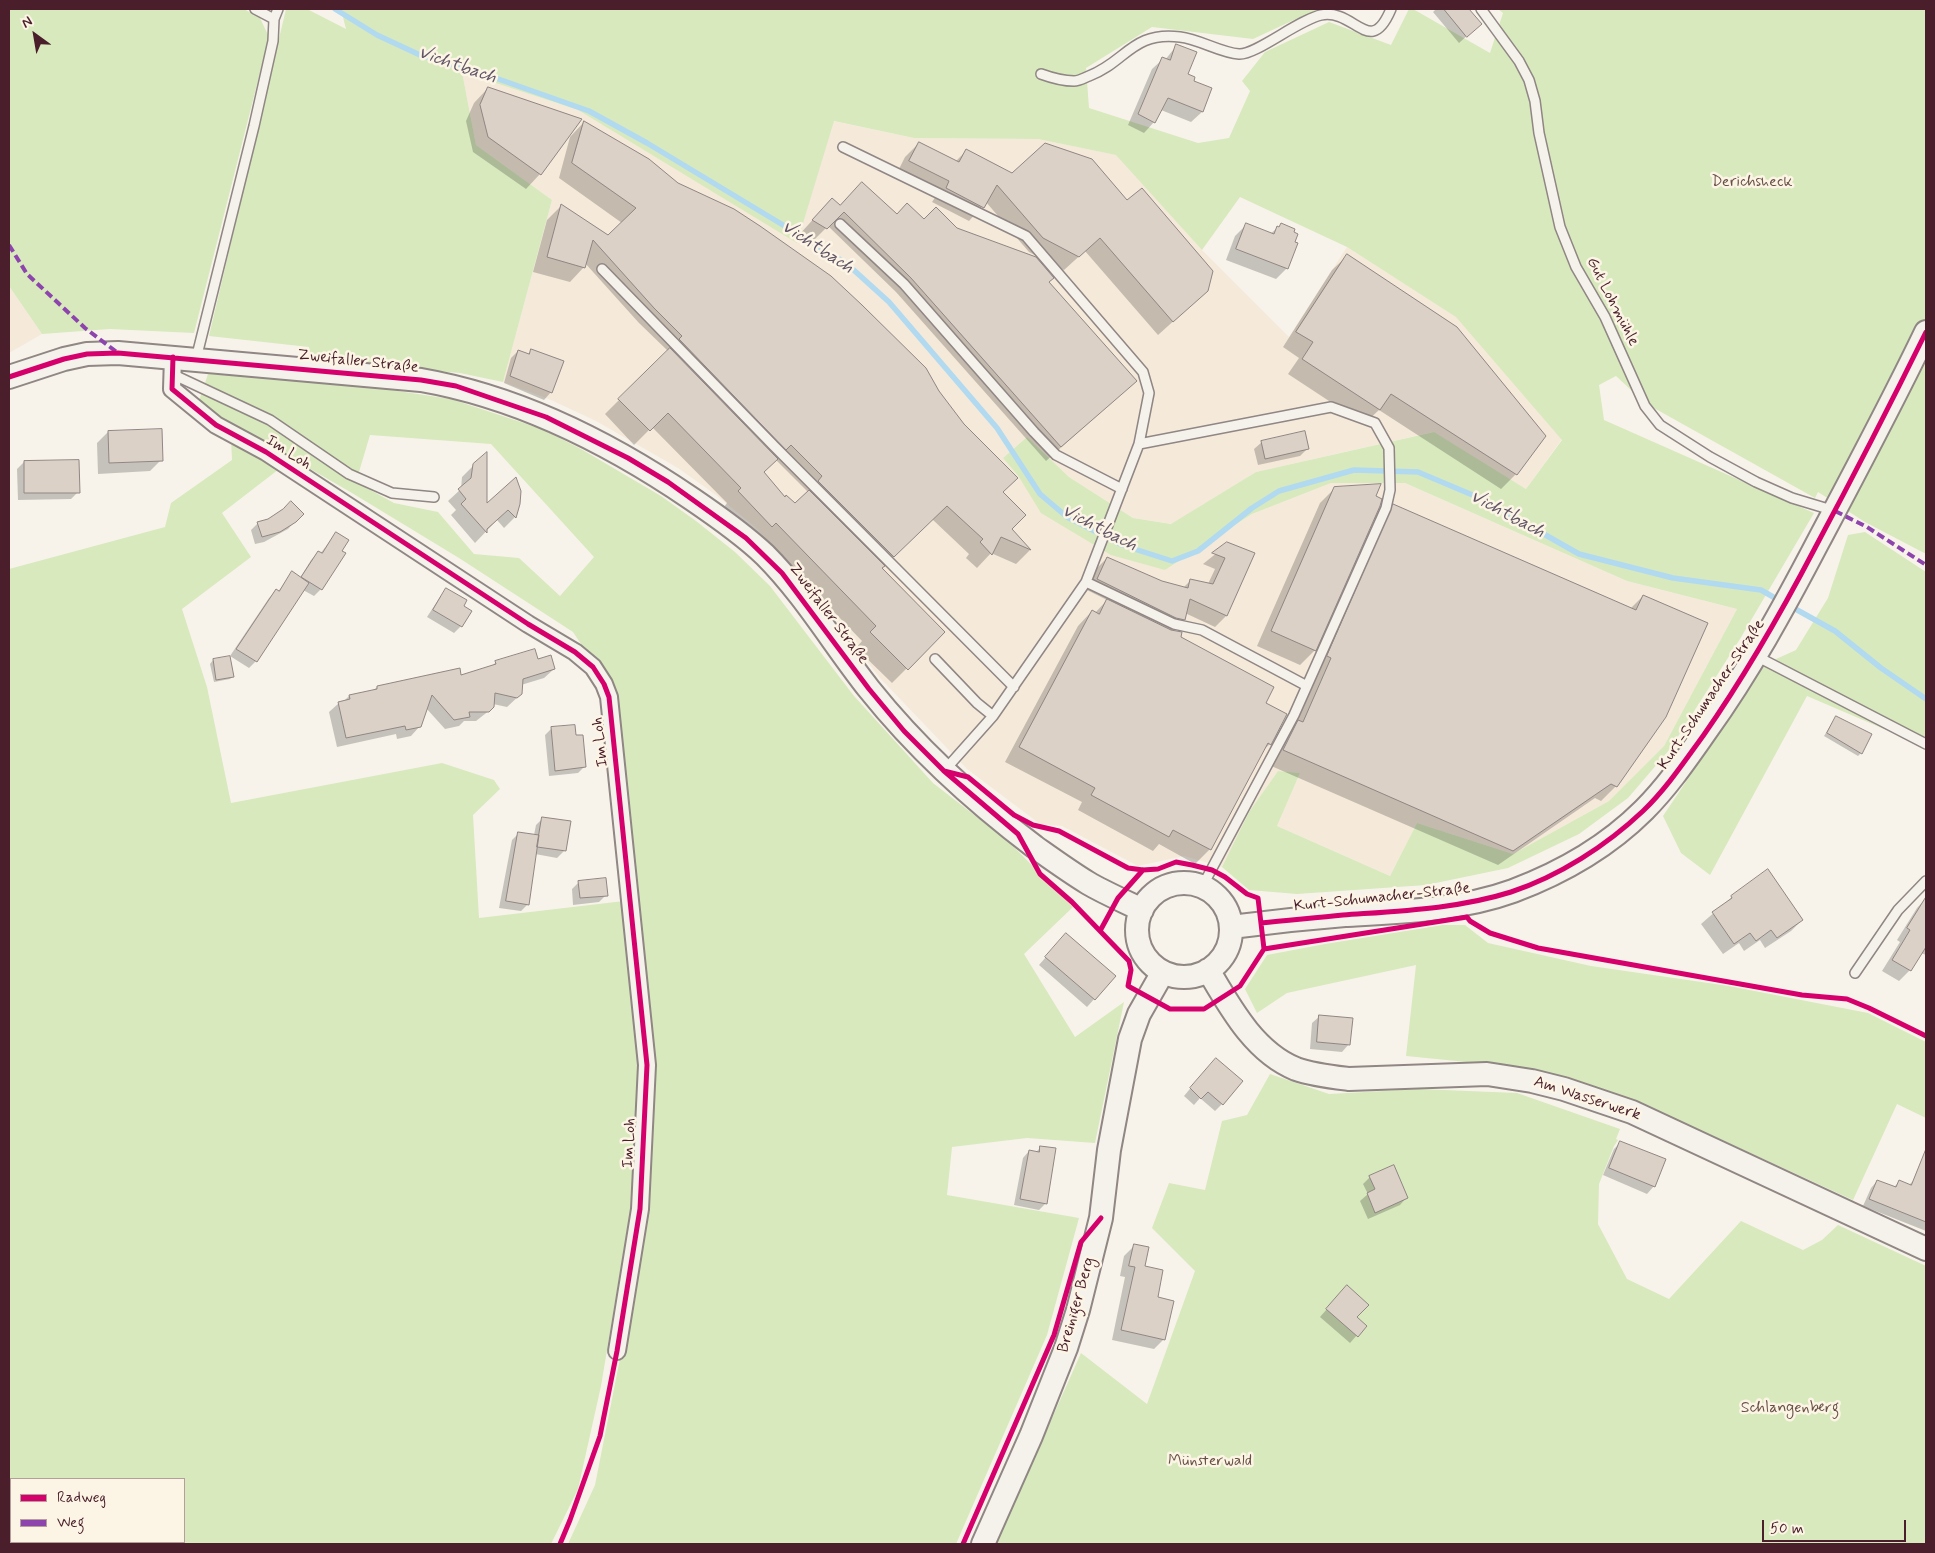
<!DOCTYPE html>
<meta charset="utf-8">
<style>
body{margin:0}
#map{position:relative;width:1935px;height:1553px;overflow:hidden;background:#f7f3ea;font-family:Mynerve,sans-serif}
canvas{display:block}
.frame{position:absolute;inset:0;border:10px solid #4a1f2b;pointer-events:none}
.legend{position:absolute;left:10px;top:1478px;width:175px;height:65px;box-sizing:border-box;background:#fcf5e5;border:1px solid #b59f9b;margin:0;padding:6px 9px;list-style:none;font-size:15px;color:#4a1f2b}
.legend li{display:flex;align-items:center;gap:10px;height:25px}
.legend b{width:25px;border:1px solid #b59f9b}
.north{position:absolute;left:10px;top:10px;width:50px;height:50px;-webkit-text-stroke:4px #fcf5e5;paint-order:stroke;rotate:328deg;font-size:14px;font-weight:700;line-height:20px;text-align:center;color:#4a1f2b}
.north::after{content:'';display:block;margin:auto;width:18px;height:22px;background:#4a1f2b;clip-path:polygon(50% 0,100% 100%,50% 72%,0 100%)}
.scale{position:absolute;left:1762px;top:1520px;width:144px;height:22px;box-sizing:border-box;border:2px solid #4a1f2b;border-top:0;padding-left:6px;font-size:15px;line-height:18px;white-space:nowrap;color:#4a1f2b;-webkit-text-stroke:4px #fcf5e5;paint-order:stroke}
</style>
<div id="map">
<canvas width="1935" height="1553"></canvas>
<div class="frame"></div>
<ul class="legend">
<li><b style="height:6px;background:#d6006c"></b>Radweg</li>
<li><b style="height:6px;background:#8e44ad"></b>Weg</li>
</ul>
<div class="north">N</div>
<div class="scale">50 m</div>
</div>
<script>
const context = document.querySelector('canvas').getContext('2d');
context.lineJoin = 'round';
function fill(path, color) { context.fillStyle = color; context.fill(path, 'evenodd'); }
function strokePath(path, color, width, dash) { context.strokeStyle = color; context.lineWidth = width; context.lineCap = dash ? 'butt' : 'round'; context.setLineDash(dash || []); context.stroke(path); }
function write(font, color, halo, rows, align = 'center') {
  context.font = font + ' Mynerve,sans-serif'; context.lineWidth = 5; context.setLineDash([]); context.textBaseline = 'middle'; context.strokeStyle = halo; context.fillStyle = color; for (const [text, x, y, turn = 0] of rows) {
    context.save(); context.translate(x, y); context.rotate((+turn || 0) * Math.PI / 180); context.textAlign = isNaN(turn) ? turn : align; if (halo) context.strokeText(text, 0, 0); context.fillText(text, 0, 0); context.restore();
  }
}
fill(new Path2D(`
 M462,72L578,110L797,242L833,121L914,138L1038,139L1117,155L1202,250L1289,337L1347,247L1457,317L1562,439L1526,489L1433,432L1256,472L1172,524L1133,518L1069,477L1027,437L1003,458L1019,477L1165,570L1252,514L1331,483H1405L1627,581L1737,609L1664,746L1609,801L1513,854L1417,823L1390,876L1277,826L1300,773L1278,771L1249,812L1222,867L1184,856L1138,866L1062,826L1040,824L967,769L880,678L792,566L755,527L716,495L678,468L596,421L551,400L503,382L552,200L476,145Z
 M9,286L42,334L9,353Z`), '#f5e9da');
fill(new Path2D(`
 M9,9H244L260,18L269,37L194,333L110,329L42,334L9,286Z
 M286,9H307L346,29L341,9H1324L1298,18L1253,39L1152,27L1086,68L1089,108L1198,143L1229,138L1250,91L1242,81L1265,52L1329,22L1391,45L1409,9H1413L1490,53L1503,13L1498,9H1926V554L1865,522L1818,492L1815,498L1645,403L1616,376L1599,385L1604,420L1814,513L1740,639L1670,749L1628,798L1579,834L1508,868L1426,885L1297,894L1249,890L1222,867L1249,812L1278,771L1300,773L1277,826L1390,876L1417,823L1513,854L1609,801L1664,746L1737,609L1627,581L1405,483H1331L1252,514L1165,570L1111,555L1041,513L1019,477L1003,458L1027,437L1069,477L1133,518L1171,524L1256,472L1434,432L1526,489L1562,440L1456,317L1347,247L1240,197L1202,250L1116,155L1038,139L914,138L834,121L797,243L578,110L462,72L476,145L552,200L503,382L460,373L309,360V347L209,336Z
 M208,374L331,381L451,399L542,429L581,449L661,496L696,521L735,552L770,586L854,696L933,783L1009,842L1073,907L1024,954L1075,1037L1124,1002L1095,1143L1027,1138L952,1147L947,1195L1079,1218L1047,1335L956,1544H568L595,1485L628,1318L652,1159L653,1062L615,695L573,632L459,558L352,493L198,404ZM370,435L491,444L594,557L560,596L519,558L474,554L438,512L394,503L356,482Z
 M231,439L283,466L222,513L251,557L182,609L207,687L231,803L442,763L494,780L500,789L473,815L479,918L624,901L629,927L639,1081L630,1213L601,1386L578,1489L551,1544H9V569L165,527L171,503L232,460ZM11,1479H184V1542H11Z
 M1865,532L1926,572V750L1891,732L1807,696L1710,875L1681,853L1663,816L1765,664L1796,650L1828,598L1848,535Z
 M1443,925H1465L1488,943L1591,966L1729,986L1868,1013L1926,1042V1118L1897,1104L1853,1200L1643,1104L1527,1068L1406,1056L1416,965L1287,993L1257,1013L1245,989L1267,955L1325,944Z
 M1270,1074L1329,1094L1419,1089L1517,1093L1620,1129L1616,1139L1618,1140L1614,1146L1599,1184L1598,1224L1627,1279L1669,1299L1741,1221L1803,1250L1822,1240L1838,1225L1926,1266V1544H996L1081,1353L1147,1404L1195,1271L1152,1228L1169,1183L1205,1190L1222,1121L1247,1115Z`), '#d8e9bd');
fill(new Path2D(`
 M1436,9H1467L1480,24L1459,43L1433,12Z
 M1177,45L1186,75L1193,81L1211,89L1202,112L1191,122L1161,110L1154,122L1144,133L1128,125L1152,69L1163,59L1165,60Z
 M488,88L540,174L526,189L473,152L466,121L474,103Z
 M584,122L1002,492L1010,529L1030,550L1016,564L991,553L977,568L966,558L969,554L932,519L881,568L943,632L892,683L856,648L862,641L761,536L756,541L724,507L727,503L652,427L634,445L605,414L668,351L639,323L585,263L584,267L570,282L533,272L547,220L561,206L608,237L622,223L559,178L570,137ZM775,459L808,492L795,505L785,498L762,472Z
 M919,143L955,162L966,151L1012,175L1127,202L1207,291L1158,335L1085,251L1064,270L1029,252L986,202L969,221L932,202L936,196L896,175L905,157Z
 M840,207L924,221L956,229L1048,282L1135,381L1046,461L896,292L828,226L811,243L799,235L817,215Z
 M1246,225L1270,234L1281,225L1287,268L1276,279L1226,260L1235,236Z
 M1347,256L1544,436L1516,474L1501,489L1379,410L1364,424L1288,374L1299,358L1283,347L1332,270Z
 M532,350L551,392L544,400L504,383L511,358L518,351L527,355Z
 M108,432L161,460L150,471L98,474L97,443Z
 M1262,442L1307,449L1300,456L1258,465L1254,449Z
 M24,462L78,492L71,499L18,500L17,469Z
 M474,465L486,506L519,504L515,517L504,528L497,520L475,543L451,515L456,510L448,501L461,489L462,477Z
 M1335,488L1315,650L1300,665L1257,646L1320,503Z
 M1394,505L1630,609L1643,596L1616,786L1601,801L1595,798L1498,865L1269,765L1284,736L1294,726L1379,520Z
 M302,514L288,529L264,542L255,544L251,530L258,523Z
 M336,533L340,551L344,553L321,589L314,596L303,590L256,661L249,668L230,656L269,598L276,591L278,592L292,573L300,578L311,560L318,553L320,554Z
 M1228,544L1254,554L1226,616L1215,627L1185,613L1183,619L1172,631L1264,703L1270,744L1261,752L1210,849L1195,864L1159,844L1153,851L1078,810L1082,802L1005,762L1078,626L1092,611L1095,613L1107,600L1087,590L1096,569L1107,558L1162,583L1183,588L1190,581L1208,584L1215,569L1203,564Z
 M447,590L462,606L461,626L454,633L427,617L440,597Z
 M213,660L233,676L230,679L214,682L210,664Z
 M537,660L554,669L544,678L521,685V694L507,707L493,704L490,710L476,721H464L459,726L445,729L426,708L420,726L411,736L397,739L396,734L337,747L329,712L339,703L344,701L349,696L373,691L377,687L460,676L490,668L496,662Z
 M1836,717L1861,753L1858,756L1824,736Z
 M552,728L575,737L584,767L578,773L549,776L545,735Z
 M543,818L564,851L557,858L535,854L528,904L521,911L499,908L512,840L519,833L534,835L536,825Z
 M579,882L606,895L599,902L573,905L572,889Z
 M1732,897L1802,920L1791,931L1765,948L1760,940L1744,951L1739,943L1723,954L1701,924Z
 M1926,898V937L1924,938L1926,940V955L1921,953L1910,970L1899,981L1882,971L1900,942L1897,940L1917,908Z
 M1059,942L1114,977L1087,1007L1039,965Z
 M1320,1016L1349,1044L1342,1052L1310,1049L1312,1023Z
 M1209,1066L1222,1104L1215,1111L1200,1098L1194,1105L1184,1096Z
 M1621,1142L1664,1160L1654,1186L1647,1194L1603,1175L1614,1149Z
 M1041,1147L1046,1203L1039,1210L1014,1205L1023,1158L1029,1151L1036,1152Z
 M1370,1177L1407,1197L1400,1205L1368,1219L1360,1201L1368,1194L1363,1184Z
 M1877,1181L1893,1188L1899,1182L1909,1185L1913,1181L1926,1186V1231L1863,1206L1871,1188Z
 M1134,1246L1156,1298L1164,1339L1154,1349L1112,1340L1125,1277L1120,1276L1124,1256Z
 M1340,1294L1356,1317L1365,1326L1350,1343L1320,1317Z`), '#0003');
strokePath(new Path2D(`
 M335,9L377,35L420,55L487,75L589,111L647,143L846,263L889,302L997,428L1040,494L1067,517L1122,545L1172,561L1198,551L1252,508L1279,491L1354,470L1418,472L1482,499L1579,554L1673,578L1761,590L1782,602
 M1790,606L1835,631L1881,668L1926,699`), '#b1daf0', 5.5);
const building = new Path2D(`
 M1444,9H1469L1482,24L1467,37Z
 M1176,44L1197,52L1188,74L1195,77L1194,81L1212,88L1203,112L1168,98L1155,123L1138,114L1162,57L1170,60Z
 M488,87L582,119L541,175L488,137L480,105Z
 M584,121L649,159L678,183L734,209L760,226L831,276L862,305L926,368L939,391L964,424L1018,478L1003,492L1026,515L1012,529L1031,550L1001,537L992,555L980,542L983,539L947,506L894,557L818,481L822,476L791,445L786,450L679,339L682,336L654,308L593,240L585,268L547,257L561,204L608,235L636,208L572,163Z
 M919,142L959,162L966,149L1012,173L1045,143L1092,159L1127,200L1142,188L1213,271L1208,291L1173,322L1100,238L1079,257L1043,238L997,185L984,208L946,188L949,181L909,161Z
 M862,182L897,214L907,203L924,219L936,207L957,228L1036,257L1054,278L1049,282L1137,381L1061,447L911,278L844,212L827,229L812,220L832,198L840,205Z
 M1246,223L1274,234L1277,226L1279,227L1281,223L1295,229L1294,232L1298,234L1295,242L1298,243L1288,269L1236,249Z
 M1347,254L1457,327L1546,436L1517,475L1391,394L1380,410L1302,359L1313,342L1296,332Z
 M670,348L778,459L764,472L785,497L786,495L795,503L809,490L885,566L882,568L945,632L908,670L870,632L876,626L776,523L772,527L738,491L741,488L668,413L650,431L618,399Z
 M531,349L564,361L552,393L510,376L518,350L529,354Z
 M162,429L163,461L109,463L108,431Z
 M1305,431L1309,449L1265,459L1261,441Z
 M487,452V503L516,477L521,491L520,504L516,518L508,510L487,529V533L461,504L466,499L458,489L471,478L473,464Z
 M79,460L80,493H24V461Z
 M1381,484L1376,496L1382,499L1380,506L1316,651L1271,631L1334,487Z
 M291,501L304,514L296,522L280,532L262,537L257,522L268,519L283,509Z
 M1393,504L1636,610L1643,595L1708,623L1666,717L1617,787L1611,784L1513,851L1283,750L1298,720L1303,722L1331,658L1327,656Z
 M336,532L349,540L342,551L346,553L322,590L301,577L318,551L322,553Z
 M1227,542L1255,553L1227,616L1190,599L1185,620L1176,618L1097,579L1107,557L1162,581L1188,588L1190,579L1213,584L1225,558L1212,553Z
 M292,571L309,583L257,662L236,649L276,589L279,591Z
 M446,588L467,600L464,606L472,611L462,627L433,610Z
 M1107,599L1171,630L1182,632L1181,637L1274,687L1266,703L1287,714L1271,745L1268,743L1211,850L1173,830L1169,837L1091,795L1095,788L1019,747L1092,610L1099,614Z
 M535,649L538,659L551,655L555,669L523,679L522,694L517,698L495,693L494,707L489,712H469L470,717L454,720L432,695L421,727L406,730L405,726L346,738L338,702L350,699L349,695L377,689V686L460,668L461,675L496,664L495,661Z
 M230,656L234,677L216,680L213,659Z
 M1836,716L1872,734L1862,754L1827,733Z
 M575,725L576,735H583L586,767L555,771L551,727Z
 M542,817L571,821L566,851L537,847Z
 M518,832L539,835L529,905L506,901Z
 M1768,869L1803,920L1777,938L1771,930L1756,941L1750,933L1734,944L1712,912L1732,898L1731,896Z
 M606,878L608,896L580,898L578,881Z
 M1926,897V947L1911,971L1892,960L1910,930L1907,928Z
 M1066,933L1116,976L1095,1000L1045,957Z
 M1319,1015L1353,1018L1350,1045L1317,1042Z
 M1216,1058L1243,1081L1223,1105L1208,1092L1201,1099L1190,1088Z
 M1620,1141L1666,1159L1655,1187L1609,1168Z
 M1040,1146L1056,1148L1047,1204L1020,1199L1029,1150L1039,1152Z
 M1926,1149V1222L1869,1199L1877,1180L1896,1187L1899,1180L1911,1185Z
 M1394,1165L1408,1198L1375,1213L1367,1193L1375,1189L1369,1176Z
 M1134,1244L1149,1247L1145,1266L1163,1270L1158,1297L1174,1301L1165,1340L1121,1330L1135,1267L1129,1266Z
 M1347,1285L1369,1305L1357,1317L1367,1326L1358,1337L1326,1309Z`);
fill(building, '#dcd1c7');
strokePath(building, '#908684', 1);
const lane = new Path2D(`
 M255,9L274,19
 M1481,9L1519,61L1529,80L1535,101L1539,133L1560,227L1576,267L1605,317L1645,406L1660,425L1710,457L1756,482L1792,498L1835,511
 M1041,74C1052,78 1062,81 1074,81C1079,81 1084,78 1089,76C1126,62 1132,31 1180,37C1199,39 1221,53 1239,54C1256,55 1298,20 1321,15C1355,8 1370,59 1391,9
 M843,147L1026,236L1143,372L1149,393L1139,444L1086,582L993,716L944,771
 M840,224L904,284L1034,432L1056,455L1122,489
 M602,269L774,446L1014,687
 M196,359L254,126L273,41L274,19L278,9
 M172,374L270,420L349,474L392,493L434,497
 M1139,444L1331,407L1375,423L1389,448L1390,490L1386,508L1294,715L1202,887
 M1086,582L1174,624L1202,630L1307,686
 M1756,656L1926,744
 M935,659L977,703L993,716
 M1855,973L1898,910L1926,881`);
const street = new Path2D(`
 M173,357L172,389L216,425L266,452L528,624L575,652L593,667L604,684L609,697L647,1065L640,1209L617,1351`);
const secondary = new Path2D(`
 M9,377L64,359L87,354L118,353L421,380C519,397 610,443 692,499C717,516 743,534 765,555C805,595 834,645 869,689C917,749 974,801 1035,847C1052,859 1070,872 1088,883C1105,893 1124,901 1142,910
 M1137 930a47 47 0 1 1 94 0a47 47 0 1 1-94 0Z
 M1231,927C1269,922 1307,918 1345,915C1401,912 1461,910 1513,891C1561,873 1608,846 1644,810C1668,786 1687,758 1706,731C1749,671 1784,607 1818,542C1855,472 1892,403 1926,332
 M1208,970C1230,1007 1254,1052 1296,1069C1313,1075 1332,1077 1349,1079L1487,1074L1532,1081L1564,1089L1632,1112L1926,1249
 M983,1544L1031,1436L1066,1348L1078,1310L1101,1218L1109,1150L1130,1039L1139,1014L1163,972`);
strokePath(lane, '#908684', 12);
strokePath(street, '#908684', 20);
strokePath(secondary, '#908684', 26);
strokePath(lane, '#f5f2ec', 9);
strokePath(street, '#f5f2ec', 16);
strokePath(secondary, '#f5f2ec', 22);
strokePath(new Path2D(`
 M9,245L27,274L85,328L118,353
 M1835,511L1867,527L1926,565`), '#8e44ad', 4, [8, 4]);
strokePath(new Path2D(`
 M173,357L172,389L216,425L266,452L528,624L575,652L593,667L604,684L609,697L647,1065L640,1209L617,1351L600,1436L570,1520L560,1544
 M9,377L64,359L87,354L118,353L421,380L456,386L546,417L628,458L668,482L746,538L782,573L869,689L904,731L944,771L1018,834L1040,874L1072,902L1129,961L1131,970L1128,986L1170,1009H1204L1240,986L1264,949L1258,898L1247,894L1225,877L1212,870L1192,865L1176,862L1158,869L1143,870L1128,868L1059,831L1033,825L1014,815L968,777L944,771
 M1261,923C1288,920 1316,918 1343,915C1399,911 1457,909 1511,892C1559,876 1606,846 1643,811C1666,789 1684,762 1703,736C1745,676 1781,613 1815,548C1853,477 1890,405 1926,332
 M1100,931L1118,898L1143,870
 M1264,949L1467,917L1470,921L1490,933L1538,948L1802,995L1847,999L1869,1008L1926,1036
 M963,1544L1054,1335L1081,1242L1101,1218`), '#d6006c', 5);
write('16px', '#674f46', '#fcf5e5', [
 ["Derichsheck",1752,183],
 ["Schlangenberg",1790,1409],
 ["Münsterwald",1210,1462]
]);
write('16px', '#4a1f2b', '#fcf5e5', [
 ["Gut Lohmühle",1612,302,63],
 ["Zweifaller Straße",358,362,6],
 ["Im Loh",288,453,33],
 ["Zweifaller Straße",828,614,53],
 ["Kurt-Schumacher-Straße",1712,695,-56],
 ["Im Loh",601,742,-96],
 ["Kurt-Schumacher-Straße",1382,898,-6],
 ["Am Wasserwerk",1587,1099,18],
 ["Im Loh",630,1143,-87],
 ["Breiniger Berg",1077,1305,-74]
]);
write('italic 18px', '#605467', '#fcf5e5', [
 ["Vichtbach",457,66,19],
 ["Vichtbach",817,248,33],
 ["Vichtbach",1507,515,28],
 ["Vichtbach",1099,529,27]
]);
</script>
